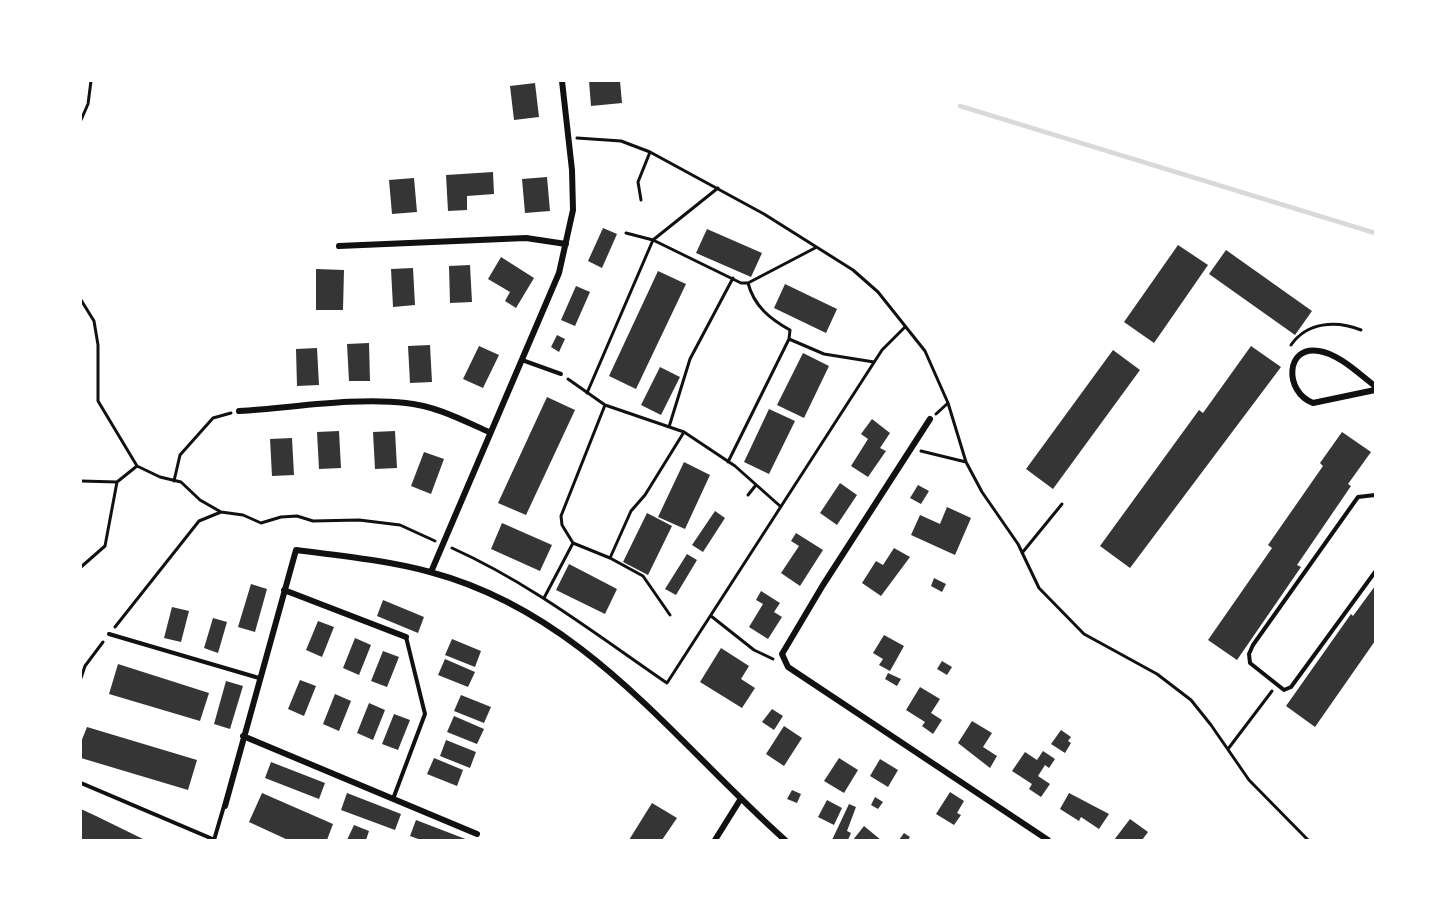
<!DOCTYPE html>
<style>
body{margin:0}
#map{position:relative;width:1456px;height:921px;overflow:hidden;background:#fff;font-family:"Alegreya Sans",sans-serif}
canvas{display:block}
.frame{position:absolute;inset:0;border:82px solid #fff;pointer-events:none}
</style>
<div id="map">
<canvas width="1456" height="921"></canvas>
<div class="frame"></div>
</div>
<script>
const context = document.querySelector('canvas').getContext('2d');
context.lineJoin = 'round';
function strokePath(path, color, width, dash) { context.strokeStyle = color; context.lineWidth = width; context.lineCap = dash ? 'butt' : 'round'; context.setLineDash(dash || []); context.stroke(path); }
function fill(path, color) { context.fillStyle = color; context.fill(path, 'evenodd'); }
strokePath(new Path2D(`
 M960,106L1375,233`), '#d9d9d9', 4.5);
fill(new Path2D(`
 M589,81H620L622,103L591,106Z
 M535,83L539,117L514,120L510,86Z
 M493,172L494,194L467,196V210L448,211L446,175Z
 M547,177L550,211L525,213L522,179Z
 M414,178L417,212L392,214L389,180Z
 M603,228L617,234L602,268L588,261Z
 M707,229L762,253L751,277L696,253Z
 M1178,245L1208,265L1154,343L1124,322Z
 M1226,250L1312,311L1295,335L1209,274Z
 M501,257L534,278L516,308L505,301L510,292L488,279Z
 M470,265L472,302L450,303L449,266Z
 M413,268L415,305L393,307L391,269Z
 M316,269L344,270L343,310H316Z
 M658,271L686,284L636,389L609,376Z
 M785,284L837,309L826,333L774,308Z
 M576,286L590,292L575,326L561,320Z
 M557,335L565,339L559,352L551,347Z
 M369,343L370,381H349L347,344Z
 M430,345L432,382L410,383L408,346Z
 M479,346L499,355L483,388L463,379Z
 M1251,346L1281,367L1130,568L1100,546L1199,410L1203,413Z
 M317,348L319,385L297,386L296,349Z
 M1113,350L1140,370L1053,489L1026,469Z
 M803,353L829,366L804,418L777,405Z
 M660,367L680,377L661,415L641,405Z
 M547,397L575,410L526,515L498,503Z
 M769,409L795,421L769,474L744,462Z
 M872,419L890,433L880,448L886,451L868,477L851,466L868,439L861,434Z
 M339,431L341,468L319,469L317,432Z
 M395,431L397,468L375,469L373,432Z
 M1342,432L1371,452L1348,484L1351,486L1297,565L1301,567L1237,660L1208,640L1272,548L1268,545L1323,466L1320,463Z
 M292,438L294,475L272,476L270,439Z
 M424,452L444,459L431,494L411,486Z
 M684,462L710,475L685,529L658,517Z
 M840,483L857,495L837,525L820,513Z
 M918,485L929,491L921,504L910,498Z
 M947,507L971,518L955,555L911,535L920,515L940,524Z
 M715,511L725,518L703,552L692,545Z
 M647,513L672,526L648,575L623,562Z
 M502,523L552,545L540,571L491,549Z
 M796,533L823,550L800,586L781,573L799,546L791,541Z
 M894,548L910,557L881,596L862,583L876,561L883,565Z
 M687,554L697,560L676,595L665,589Z
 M569,564L617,589L605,614L556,590Z
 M934,578L946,584L942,592L931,586Z
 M251,584L267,589L255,632L238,627Z
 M1375,586V641L1315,727L1286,706L1351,614L1353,616Z
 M761,591L780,603L774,612L782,617L768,639L749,627L763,604L756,600Z
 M383,600L424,617L418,633L377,616Z
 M172,607L189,611L181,642L164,638Z
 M213,618L227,622L218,653L204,648Z
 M318,621L334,627L322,657L306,650Z
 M884,635L904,646L890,671L879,665L883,659L873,653Z
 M355,638L371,645L359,675L343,668Z
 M452,639L481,651L475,667L445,655Z
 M721,648L749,666L741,679L755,688L742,708L700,682Z
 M383,651L399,657L387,687L371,681Z
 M445,659L475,672L468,687L438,675Z
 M942,661L952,667L947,675L937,669Z
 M118,664L209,693L200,721L109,694Z
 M888,673L901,679L897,686L885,679Z
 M300,680L316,686L304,716L288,709Z
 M226,681L243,686L230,729L214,724Z
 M920,687L940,699L931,713L942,720L933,734L922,726L925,722L906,710Z
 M335,694L351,701L339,731L323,724Z
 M461,695L491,707L484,723L454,711Z
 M369,703L385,710L373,740L357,733Z
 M772,709L783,716L774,730L762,722Z
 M394,714L410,720L398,750L382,744Z
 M454,716L484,729L477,744L447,732Z
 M972,721L992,733L983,747L997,756L990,768L958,743Z
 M784,726L802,738L784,766L766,754Z
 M87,727L197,760L188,790L81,758V742Z
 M1061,730L1071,737L1068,741L1071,743L1065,753L1051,744Z
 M446,740L476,752L470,768L440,756Z
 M1043,751L1055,759L1049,768L1045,765L1038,776L1050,784L1041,797L1029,789L1032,784L1012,771L1025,752L1037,760Z
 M434,758L463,770L457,786L427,774Z
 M839,758L858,770L844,793L824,781Z
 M880,759L898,770L888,787L870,776Z
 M271,762L325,783L319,799L265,778Z
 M792,790L801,794L797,803L787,799Z
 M950,792L964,801L957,813L961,815L954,825L936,814Z
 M262,793L333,824L327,840H288L249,822Z
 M347,793L401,814L395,830L341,810Z
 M1069,793L1109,814L1099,829L1081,817L1079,821L1060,809Z
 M875,797L883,802L878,809L871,805Z
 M827,800L842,808L834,825L818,817Z
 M652,803L677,818L662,840H629Z
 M849,804L856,807L847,831L851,833L848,840H832Z
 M81,809L96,816L145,840H81Z
 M1130,819L1148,832L1142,840H1114Z
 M416,820L468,840H421L410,836Z
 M354,825L369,831L366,840H347Z
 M864,826L881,840H853Z
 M904,833L910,837L908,840H899Z`), '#353535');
strokePath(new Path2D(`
 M81,120L88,104L91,81
 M577,138L621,141L650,152L764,214L853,270L878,292L925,351L948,403L966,462L982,492L1018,544L1039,588L1084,634L1157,674L1191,700L1211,725L1249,780L1308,840
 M641,200L638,182L650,152
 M626,233L653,240L741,283H748C754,306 770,319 790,330L789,339L824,354L874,362
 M748,283L815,248
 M81,300L94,321L98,345V401L137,466L160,477L181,482L200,500L221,512
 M1291,345C1307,322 1336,320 1361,330
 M568,379L605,405L684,432L735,466L780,506
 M587,393L653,240L718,188
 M936,414L948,403
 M669,427L690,359L733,278
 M921,451L966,462
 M728,462L789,339
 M81,481L117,482L137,466
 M174,481L180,455L213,418L231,413
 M748,495L756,485
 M573,543L610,558L643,576L670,615
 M452,548C530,583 597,635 667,683L882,350L905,327
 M1022,553L1062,504
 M610,558L631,511L645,495L684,432
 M81,567L105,546L117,482
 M544,598L573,543L562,525L561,516L605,405
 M711,616L754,650L773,659
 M115,627L199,521L221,512L243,515L261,523L281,517L297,516L313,521L359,520L400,525L435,541
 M81,678L85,666L103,642
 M1228,749L1272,691`), '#111', 3);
strokePath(new Path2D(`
 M522,360L561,374
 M1375,495L1358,497L1253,645L1249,654L1250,663L1284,690L1291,687L1375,572
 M109,634L259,678
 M81,783L215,840
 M393,799L425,714L406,637
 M214,840L224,806`), '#111', 4);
strokePath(new Path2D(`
 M339,246L526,238L566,244
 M1375,386C1359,374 1339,354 1319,351C1285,345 1284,392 1313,403L1375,390
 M239,411C292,408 353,397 406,403C436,406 462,420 489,432
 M930,419L823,585L782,654L788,667L1048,840
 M431,572L559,273L573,210L572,170L562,81
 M284,590L406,637
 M243,736L477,834
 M225,806L296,550C340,556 387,560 430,572C584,613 672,739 785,840
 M715,840L740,800`), '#111', 6);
</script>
